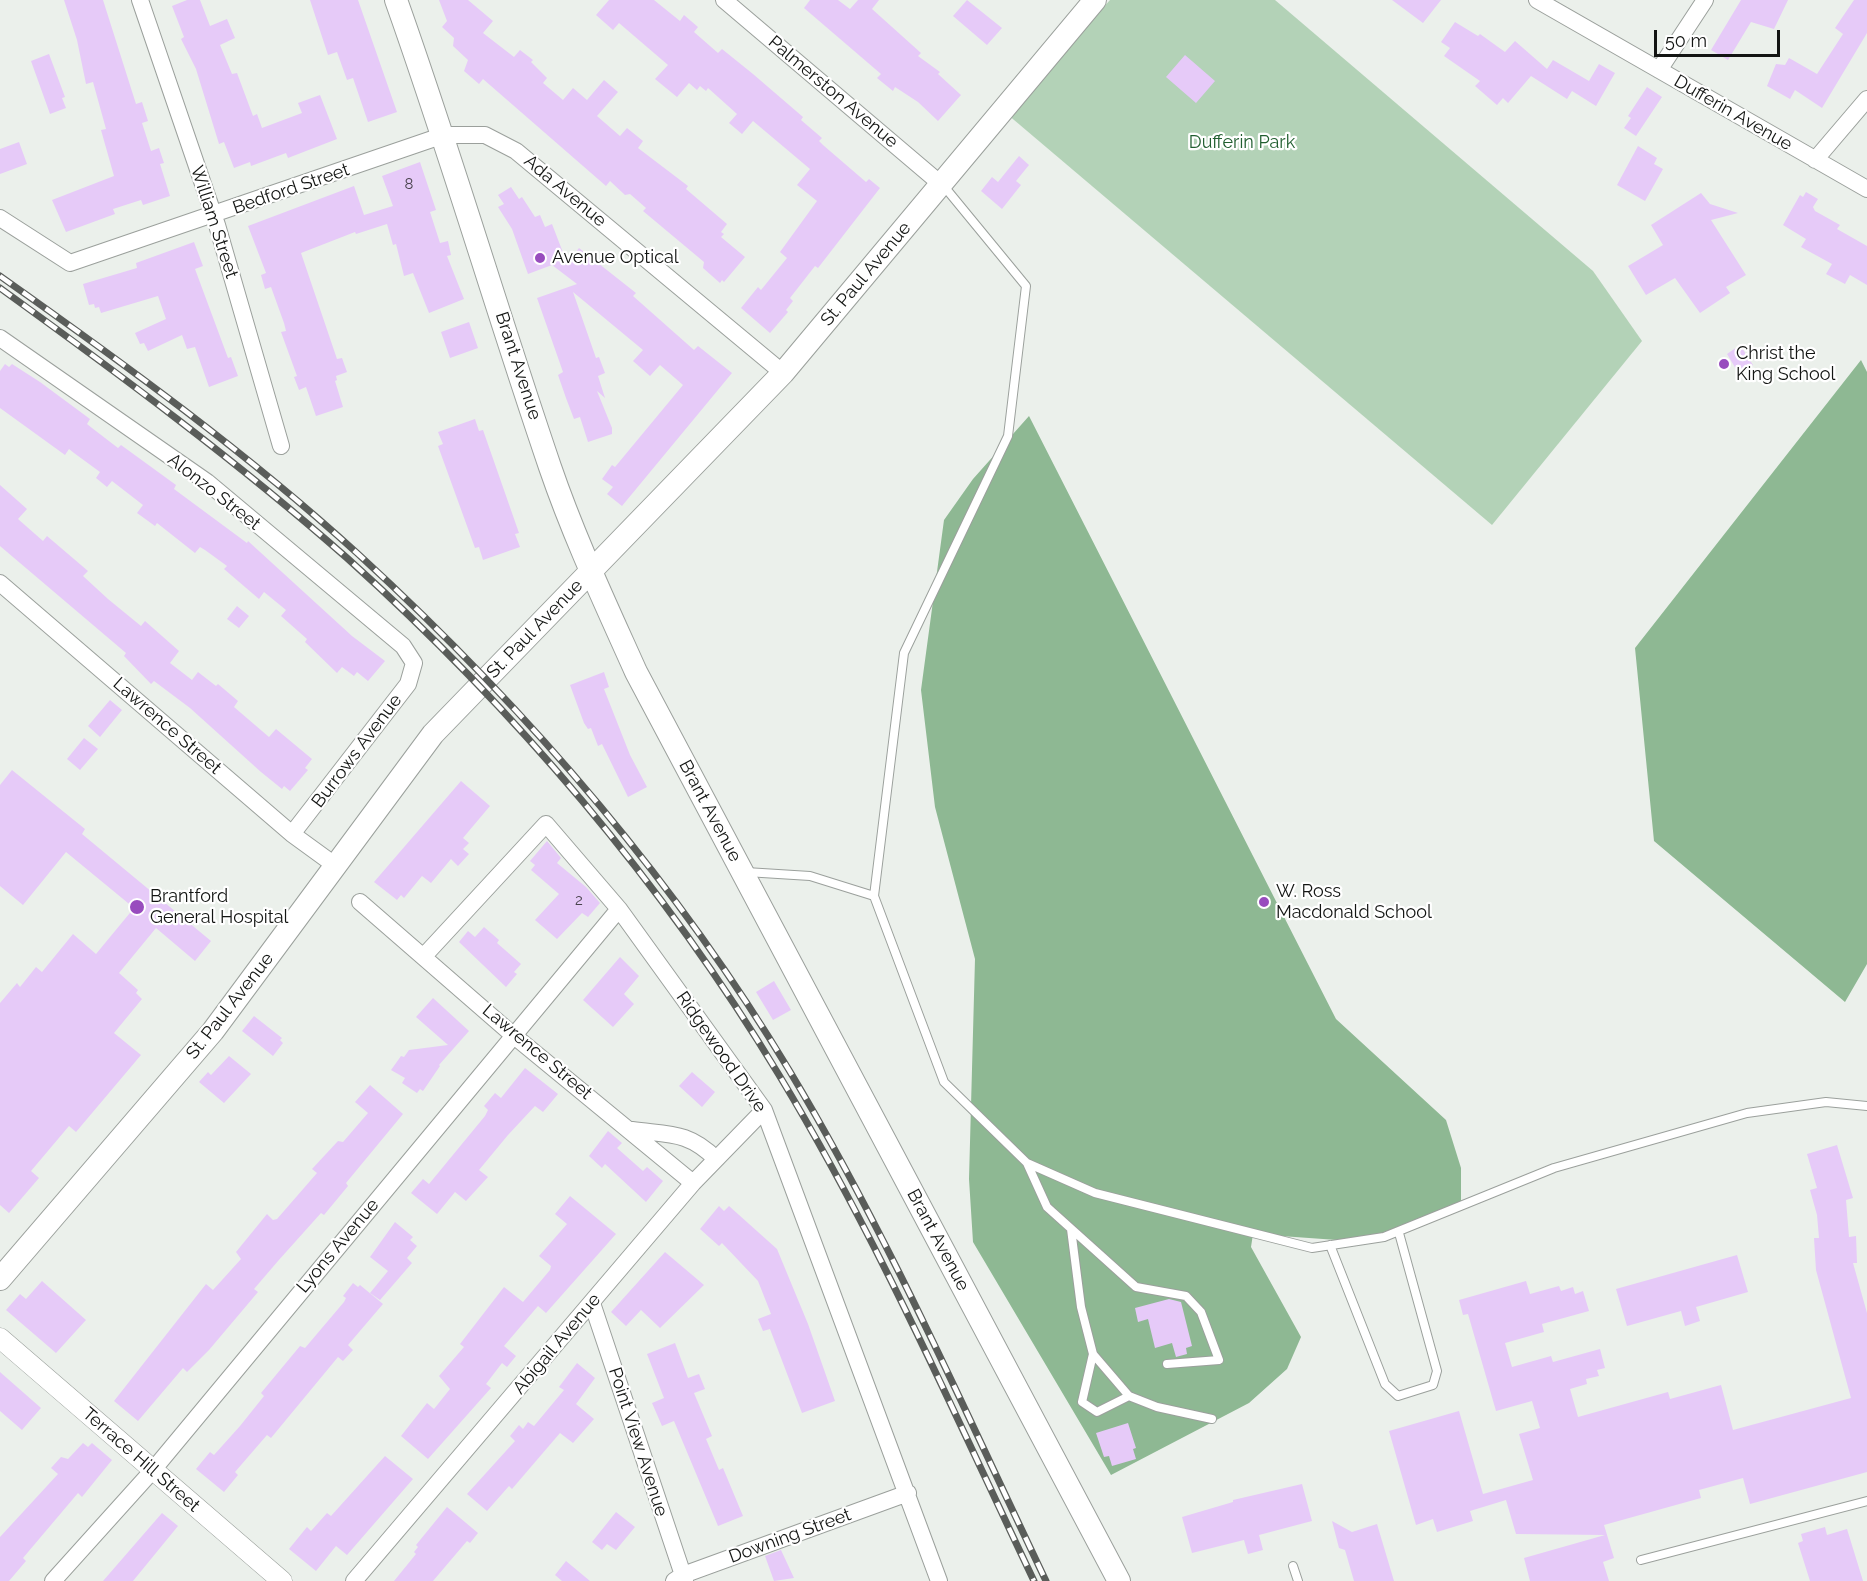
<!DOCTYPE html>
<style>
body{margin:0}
#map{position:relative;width:1867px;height:1581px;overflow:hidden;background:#ebf0eb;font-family:Raleway,sans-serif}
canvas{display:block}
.scale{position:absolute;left:1654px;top:30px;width:126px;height:27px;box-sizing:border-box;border:3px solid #131513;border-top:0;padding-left:8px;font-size:18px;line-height:21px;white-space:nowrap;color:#131513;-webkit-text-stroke:4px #fff;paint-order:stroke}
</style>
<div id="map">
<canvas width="1867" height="1581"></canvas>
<div class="scale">50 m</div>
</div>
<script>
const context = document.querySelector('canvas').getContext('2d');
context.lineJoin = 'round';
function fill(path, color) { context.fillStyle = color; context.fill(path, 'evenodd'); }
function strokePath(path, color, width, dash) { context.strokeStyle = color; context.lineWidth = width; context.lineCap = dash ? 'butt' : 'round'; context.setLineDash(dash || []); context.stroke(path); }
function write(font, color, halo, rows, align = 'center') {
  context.font = font + ' Raleway,sans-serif'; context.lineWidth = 4.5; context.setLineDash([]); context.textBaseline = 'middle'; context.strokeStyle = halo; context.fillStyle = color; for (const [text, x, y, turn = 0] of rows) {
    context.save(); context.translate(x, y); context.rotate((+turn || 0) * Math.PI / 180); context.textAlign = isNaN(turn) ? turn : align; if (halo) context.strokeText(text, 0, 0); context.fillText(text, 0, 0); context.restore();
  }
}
fill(new Path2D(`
 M1110,0H1275L1593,271L1642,341L1492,525L1007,114Z`), '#b3d2b7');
fill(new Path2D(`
 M1861,360L1867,372V964L1845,1002L1654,841L1635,648Z
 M1029,416L1336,1019L1446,1120L1461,1168V1202L1415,1228L1351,1241L1253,1234L1251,1247L1301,1337L1287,1369L1249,1403L1111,1475L973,1242L969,1179L975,959L935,807L921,690L944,520L973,479Z`), '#8eb893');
fill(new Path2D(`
 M64,0H103L136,104L142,102L148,121L142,123L151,151L159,148L164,163L160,164L170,196L143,205L141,200L113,209L115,214L66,232L52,200L114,176L101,130L106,129L93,82L86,84L77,40Z
 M187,0H200L210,26L227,19L235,38L220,45L232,74L237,73L253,116L257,114L262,128L302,113L298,103L320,95L337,139L288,158L286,153L251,166L250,162L234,168L224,142L219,144L196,69L181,39L184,37L172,6Z
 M310,0H358L397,112L368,122L353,78L347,80L337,52L328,55Z
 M439,0H468L493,21L483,33L514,57L520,50L533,60L531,62L547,78L543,83L563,100L573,88L587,100L604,80L618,92L597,116L620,136L627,128L643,141L638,148L688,186L686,189L727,224L721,232L724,234L721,237L745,257L724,282L722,280L720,283L703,268L704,262L643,211L646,208L630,194L625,195L610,181L606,186L483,79L479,84L464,71L468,60L453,46L454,38L442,27L447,21Z
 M609,0H654L680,21L684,15L698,27L694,32L718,53L722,49L753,74L803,117L801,120L822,138L819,141L823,145L866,182L869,179L880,188L818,268L815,266L790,298L793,301L786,310L788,312L770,333L741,308L758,287L761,290L787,258L780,252L817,201L797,185L810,169L753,121L742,134L729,123L737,114L708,88L706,91L700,86L697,90L689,83L677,97L655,79L668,65L619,23L613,30L596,15Z
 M810,0H838L850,9L858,0H879L872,9L921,53L918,56L940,72L938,74L961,95L938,121L918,102L895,87L893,91L877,78L881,74L804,8Z
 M967,0L1002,28L987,45L953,16Z
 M1392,0H1441L1423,23Z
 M1741,0H1788L1774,29L1751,22L1728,60L1711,50Z
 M1854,0H1867V33L1822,108L1795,90L1790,99L1767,86L1776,64L1785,65L1789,58L1817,74L1843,34L1835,28Z
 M1455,22L1478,36L1480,34L1505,52L1515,41L1547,69L1553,60L1589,81L1599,64L1615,73L1596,106L1572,91L1567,99L1531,76L1508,103L1503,98L1497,105L1475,86L1480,81L1444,56L1450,48L1441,42Z
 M49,54L65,97L62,98L66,108L50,114L31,61Z
 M1185,55L1215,81L1196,103L1166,77Z
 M1647,87L1662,97L1636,136L1624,128L1631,118L1628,116Z
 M19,142L27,164L0,174V149Z
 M1638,146L1657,158L1654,164L1663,169L1645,201L1617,185Z
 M1019,156L1029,165L1016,181L1021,185L1002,209L981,191L992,177L998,182Z
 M420,162L436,210L430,212L440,243L448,241L451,255L447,256L464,299L429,313L413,273L404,276L396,244L393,245L387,224L356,234L355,232L301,253L337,359L342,358L347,372L336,376L337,380L335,381L343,407L316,416L306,387L299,390L294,377L297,376L281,332L286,331L284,323L271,287L265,289L261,275L266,273L248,226L354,186L364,215L393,206L382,176Z
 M511,187L519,199L522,197L535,217L540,215L545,227L552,224L567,263L579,248L636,293L633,296L694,350L698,346L732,373L622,506L607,494L613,487L602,479L612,465L615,467L683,385L660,365L650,376L633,361L643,350L573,292L596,358L599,357L605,373L598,376L605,398L597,391L612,428V434L588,442L580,417L574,419L566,398L558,375L563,372L537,298L577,284L552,265L528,274L512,229L498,207L504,204L498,195Z
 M1806,192L1818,199L1813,207L1815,211L1840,225L1837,229L1867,246V285L1850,275L1845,284L1826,274L1832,264L1801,247L1806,239L1783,225L1800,195L1803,197Z
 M1701,193L1710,204L1738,213L1711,220L1746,275L1726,287L1730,293L1700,313L1675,278L1646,295L1628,266L1663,245L1651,225Z
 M194,242L203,266L195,269L228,358L231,357L238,376L209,387L195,347L187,349L182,335L148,351L144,343L140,344L135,333L166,319L158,296L101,313L99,307L95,308L94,304L89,305L83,284L137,268L136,263Z
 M469,322L478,348L450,358L441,332Z
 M1740,345L1753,365L1739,374L1727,354Z
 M5,364L9,367L12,364L40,382L90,419L87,424L92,428L118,448L121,445L176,485L174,489L247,543L248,541L352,636L385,661L368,681L357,672L354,676L342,667L337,673L305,642L307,639L281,616L286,610L264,592L259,599L224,569L227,566L205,550L200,547L195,553L157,523L155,526L137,513L143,505L112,481L107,487L96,478L100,472L74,453L69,449L65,455L0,408V371Z
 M475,419L479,431L483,430L519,533L515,534L520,547L483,560L479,547L475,548L438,446L443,444L438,432Z
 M0,485L27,509L18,519L43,541L47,536L88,571L83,576L108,599L141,626L145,621L179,651L170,663L192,680L198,672L216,686L218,684L238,701L234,707L269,737L276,729L312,759L305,768L308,770L290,791L284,786L282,789L261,772L190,708L154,681L151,684L124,656L126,653L0,546Z
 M237,606L249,616L239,628L227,619Z
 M604,672L609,687L604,689L630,755L647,787L628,797L602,744L598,746L591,728L588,729L584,723L570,685Z
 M110,700L122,710L100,737L88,726Z
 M84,738L98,749L80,770L67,759Z
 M12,770L85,829L82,834L211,941L195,961L156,928L119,973L138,990L136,993L142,999L114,1033L141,1055L76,1132L69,1126L31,1171L39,1178L9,1213L0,1205V1003L17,983L20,987L36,967L42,972L73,934L96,954L134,908L66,852L23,905L0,886V785Z
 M461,781L490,806L463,838L469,843L463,849L469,854L458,866L451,859L431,883L422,876L404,898L401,895L397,900L374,882Z
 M547,841L561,858L557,863L586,887L600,903L588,917L582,913L557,939L535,920L559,894L531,870L535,865L530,861Z
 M484,927L499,940L497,943L521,964L514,972L517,974L506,987L459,942L468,931L475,937Z
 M620,957L639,976L624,994L634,1004L613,1027L583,1000Z
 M774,981L791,1010L773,1020L756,992Z
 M433,998L469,1031L439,1065L440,1066L423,1091L420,1089L417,1093L402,1083L405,1078L391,1070L401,1056L404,1057L409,1050L448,1045L416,1017Z
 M254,1016L282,1038L280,1040L283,1043L273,1056L242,1031Z
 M229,1056L251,1074L224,1103L199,1082L208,1072L211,1075Z
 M525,1068L558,1094L543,1112L535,1106L508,1135L479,1170L488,1177L466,1201L455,1192L437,1214L411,1193L423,1179L429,1184L485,1116L488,1110L484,1106L495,1093L501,1098Z
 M692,1072L715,1092L702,1107L679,1086Z
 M370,1085L403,1114L346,1183L348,1186L324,1215L321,1213L278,1261L254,1289L258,1292L209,1350L187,1372L183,1368L138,1421L114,1401L206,1284L213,1290L241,1259L236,1252L267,1214L273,1220L277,1219L317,1173L312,1169L338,1141L343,1142L368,1113L355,1102Z
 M608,1131L622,1143L617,1148L643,1171L647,1167L663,1181L646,1202L605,1164L602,1168L589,1156Z
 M1837,1145L1853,1198L1846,1200L1849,1237L1856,1236L1857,1263H1853L1867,1313V1472L1750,1504L1743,1478L1699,1490L1701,1498L1604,1525L1614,1558L1603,1562L1609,1581H1530L1524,1558L1605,1535L1516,1534L1506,1500L1470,1511L1473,1521L1437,1532L1433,1519L1416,1525L1389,1431L1459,1411L1483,1494L1533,1480L1519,1434L1540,1428L1532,1401L1496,1411L1468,1314L1463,1315L1459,1300L1526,1281L1530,1294L1559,1286L1561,1291L1573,1287L1575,1294L1583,1291L1589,1311L1542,1324L1544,1332L1505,1343L1512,1367L1551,1356L1553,1362L1600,1349L1605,1368L1597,1370L1599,1376L1586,1379L1587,1384L1570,1389L1578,1417L1668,1392L1670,1399L1721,1385L1733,1430L1851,1398L1816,1270L1814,1238H1819L1817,1215L1810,1190L1817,1188L1807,1154Z
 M570,1196L616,1234L546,1313L538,1306L504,1346L516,1356L507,1367L502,1363L486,1384L491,1388L428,1459L401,1436L427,1403L434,1409L450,1389L439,1376L464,1347L460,1344L504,1287L523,1302L550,1270L551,1266L539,1256L567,1224L555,1214Z
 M719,1206L724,1211L729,1206L777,1249L808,1324L835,1401L802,1413L770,1329L763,1331L758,1319L771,1314L758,1281L722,1243L719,1246L700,1229Z
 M395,1222L413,1237L410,1240L417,1246L407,1258L412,1263L380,1300L370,1293L388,1271L370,1257Z
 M665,1252L704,1285L660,1328L641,1310L626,1326L611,1312Z
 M1737,1255L1748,1292L1696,1307L1700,1321L1685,1326L1681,1311L1627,1326L1616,1289Z
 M42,1281L86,1320L56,1353L6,1310L20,1294L26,1299Z
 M353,1283L358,1287L360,1285L383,1304L348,1345L353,1350L343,1361L338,1357L271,1438L267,1435L235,1472L238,1475L224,1492L196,1469L210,1452L214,1455L240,1426L264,1396L261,1393L300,1346L305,1348L344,1302L346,1298L343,1296Z
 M1169,1299L1181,1302L1192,1346L1186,1348L1187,1354L1176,1357L1172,1343L1155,1348L1148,1319L1138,1322L1135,1308Z
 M675,1343L688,1378L699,1374L705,1389L694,1393L712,1436L706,1439L719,1470L723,1468L743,1516L718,1526L674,1421L662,1426L652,1403L664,1398L647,1354Z
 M577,1363L595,1378L576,1404L594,1419L573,1443L560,1433L512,1489L509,1486L487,1511L467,1494L515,1441L510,1436L519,1425L523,1429L528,1422L534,1426L564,1390L559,1387Z
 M0,1372L41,1408L22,1430L0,1411Z
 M1128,1423L1136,1448L1133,1449L1136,1459L1112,1466L1109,1456L1104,1457L1096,1433Z
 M83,1443L88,1447L92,1443L112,1460L82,1497L78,1493L23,1558L26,1561L9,1581H0V1537L58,1474L51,1468L61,1457L68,1459Z
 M385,1456L413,1479L347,1555L336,1546L316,1571L289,1549L307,1527L311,1531L327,1513L331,1516Z
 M1302,1484L1312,1521L1259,1535L1263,1550L1248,1554L1244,1540L1192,1553L1182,1517L1233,1502V1500Z
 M447,1507L478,1533L470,1543L467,1541L433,1581H394L416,1554L414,1552L418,1547L416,1545Z
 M616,1512L635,1527L616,1550L607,1544L602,1550L592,1542Z
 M162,1513L178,1526L133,1581H103Z
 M1332,1521L1352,1532L1377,1524L1394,1581H1354L1345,1550L1339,1548Z
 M1825,1527L1827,1535L1847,1529L1863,1581H1810L1798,1543L1803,1541L1801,1534Z
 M781,1550L794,1578L774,1581L765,1556Z
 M566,1561L590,1581H562L555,1575Z`), '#e6caf8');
const service = new Path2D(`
 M943,185L1026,286L1008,436L904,653L874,896L944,1082L1027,1163L1095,1193L1312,1248L1384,1237L1554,1168L1747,1113L1826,1102L1867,1106
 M746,872L810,876L874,896
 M1027,1163L1047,1207L1136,1287L1186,1296L1201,1312L1219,1360L1167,1364
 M1071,1229L1081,1307L1093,1354L1129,1396L1157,1407L1212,1419
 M1330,1245L1385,1384L1398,1396L1433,1385L1437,1371L1399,1233
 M1093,1354L1082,1402L1097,1412L1129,1396
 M1641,1560L1867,1501
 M1293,1566L1298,1581`);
const minor = new Path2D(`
 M140,0L217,225L281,446
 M724,0L942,185
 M1537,0L1867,189
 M1659,70L1705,0
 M1815,160L1867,99
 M0,218L70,263L444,135H485L516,151L783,373
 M0,338L207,482L403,646L414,663L408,684L292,834
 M0,583L292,834L336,866
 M360,902L513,1035L693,1183
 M424,956L546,824L619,909L764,1110L939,1581
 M632,1130C669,1135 688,1131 716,1159
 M592,1303L685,1581
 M53,1581L153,1470L619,909
 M354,1581L693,1183L764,1110
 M674,1581L683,1575L908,1493`);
const tertiary = new Path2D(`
 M0,1338L282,1581`);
const secondary = new Path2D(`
 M396,0C451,154 497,312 550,467C574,537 606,605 636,672L1119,1581
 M0,1279L213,1031L433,734L783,373L1095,0`);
strokePath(service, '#9ba09c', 10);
strokePath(minor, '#9ba09c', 18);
strokePath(tertiary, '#9ba09c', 21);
strokePath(secondary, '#9ba09c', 24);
strokePath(service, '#fff', 8);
strokePath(minor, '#fff', 16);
strokePath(tertiary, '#fff', 20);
strokePath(secondary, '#fff', 22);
const rail = new Path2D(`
 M0,276C123,363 246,452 357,553C523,705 673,877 789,1070C887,1233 964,1409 1046,1581
 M0,288C119,374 237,461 347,558C514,708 663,883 779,1075C877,1237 953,1411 1034,1581`);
strokePath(rail, '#5a5d5a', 7);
strokePath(rail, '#fff', 4.5, [14]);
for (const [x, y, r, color] of [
 [540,258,6,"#984cbe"],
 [1724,364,6,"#984cbe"],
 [1264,902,6,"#984cbe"],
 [137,907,8,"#984cbe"]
]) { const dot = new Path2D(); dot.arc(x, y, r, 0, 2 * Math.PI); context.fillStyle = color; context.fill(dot); strokePath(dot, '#fff', 2); }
write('15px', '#48424c', null, [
 ["8",409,184],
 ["2",579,900]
]);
write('18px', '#131513', '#fff', [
 ["Palmerston Avenue",833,92,40],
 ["Dufferin Avenue",1733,113,30],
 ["Bedford Street",291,189,-19],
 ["Ada Avenue",565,191,40],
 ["William Street",214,222,72],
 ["St. Paul Avenue",866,274,-50],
 ["Brant Avenue",518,366,72],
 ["Alonzo Street",214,492,38],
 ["St. Paul Avenue",535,629,-46],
 ["Lawrence Street",167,726,41],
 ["Burrows Avenue",357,751,-53],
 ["Brant Avenue",710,811,62],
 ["St. Paul Avenue",230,1006,-52],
 ["Lawrence Street",537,1052,40],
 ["Ridgewood Drive",721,1052,55],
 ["Brant Avenue",938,1240,62],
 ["Lyons Avenue",338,1246,-50],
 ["Abigail Avenue",557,1344,-50],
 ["Point View Avenue",638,1442,72],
 ["Terrace Hill Street",141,1460,41],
 ["Downing Street",790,1536,-20]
]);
write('18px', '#205e2f', '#fff', [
 ["Dufferin Park",1242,143]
]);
write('18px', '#131513', '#fff', [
 ["Avenue Optical",552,258],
 ["Christ the",1736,354],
 ["King School",1736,375],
 ["W. Ross",1276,892],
 ["Macdonald School",1276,913],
 ["Brantford",150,897],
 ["General Hospital",150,918]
], 'left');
</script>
